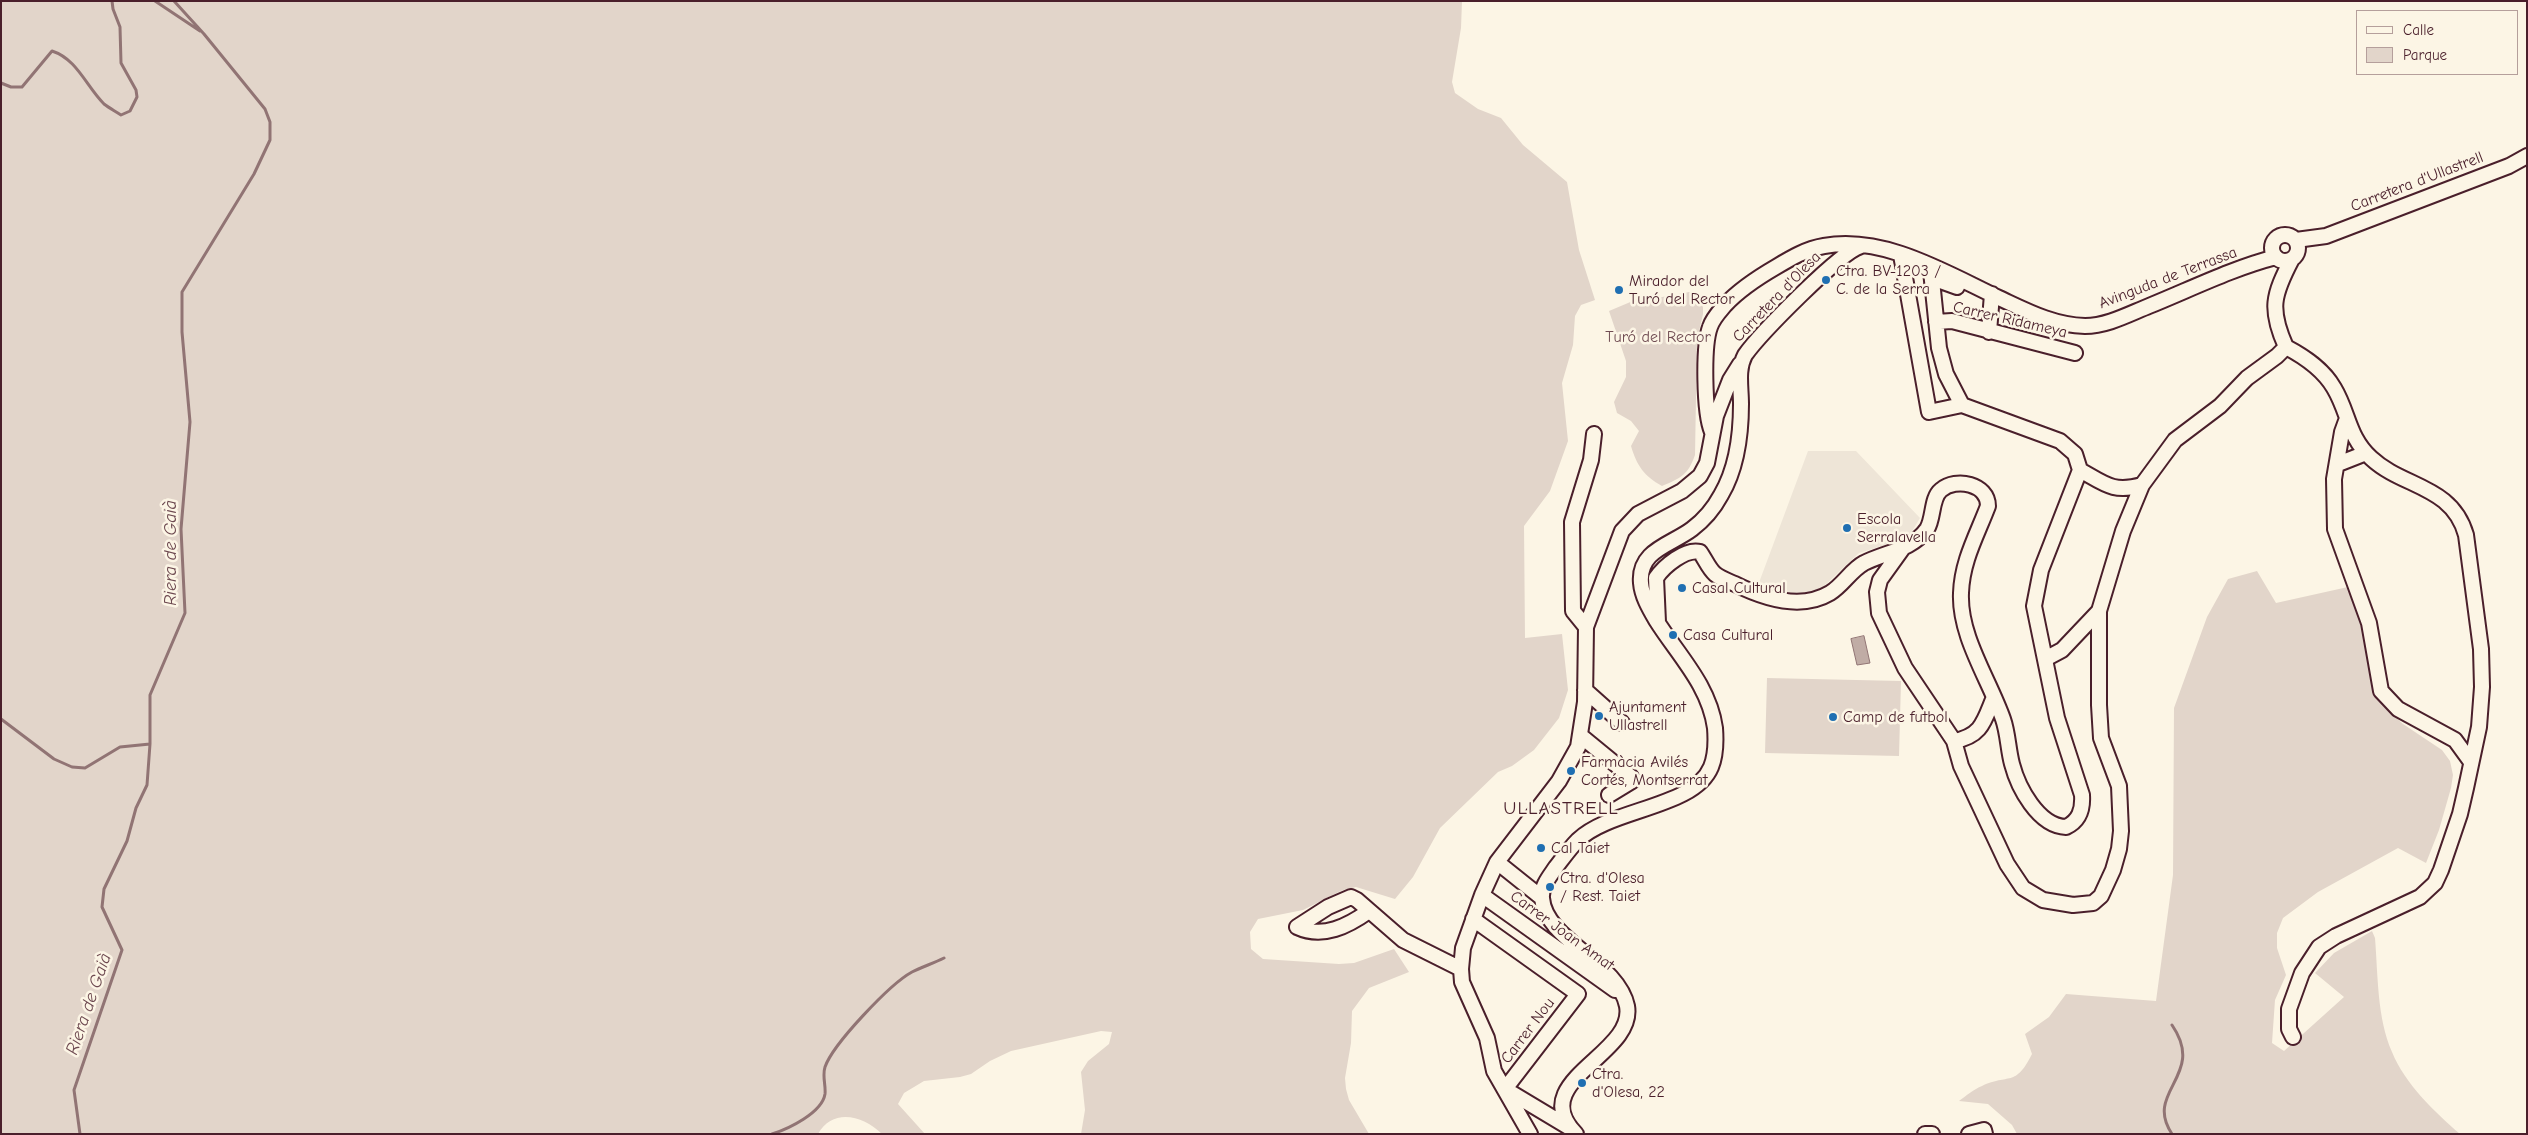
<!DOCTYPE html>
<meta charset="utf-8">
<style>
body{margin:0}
#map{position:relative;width:2528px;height:1135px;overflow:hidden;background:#fcf5e5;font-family:"Comic Neue",sans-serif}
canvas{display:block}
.frame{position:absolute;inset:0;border:2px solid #4a1f2b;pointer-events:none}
.legend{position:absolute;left:2356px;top:10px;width:162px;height:65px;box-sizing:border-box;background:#fcf5e5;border:1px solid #b59f9b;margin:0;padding:6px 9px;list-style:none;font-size:15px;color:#4a1f2b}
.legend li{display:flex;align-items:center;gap:10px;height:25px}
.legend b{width:25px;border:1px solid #b59f9b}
</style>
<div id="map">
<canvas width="2528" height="1135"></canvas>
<div class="frame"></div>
<ul class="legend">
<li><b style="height:6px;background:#fcf5e5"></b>Calle</li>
<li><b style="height:14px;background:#e2d5ca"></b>Parque</li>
</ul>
</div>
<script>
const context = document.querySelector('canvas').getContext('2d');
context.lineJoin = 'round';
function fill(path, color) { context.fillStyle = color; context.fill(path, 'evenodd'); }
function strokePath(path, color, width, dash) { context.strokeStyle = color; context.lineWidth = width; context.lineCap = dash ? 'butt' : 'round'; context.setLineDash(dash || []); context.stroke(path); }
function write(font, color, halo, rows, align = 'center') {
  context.font = font + ' "Comic Neue",sans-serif'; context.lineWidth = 5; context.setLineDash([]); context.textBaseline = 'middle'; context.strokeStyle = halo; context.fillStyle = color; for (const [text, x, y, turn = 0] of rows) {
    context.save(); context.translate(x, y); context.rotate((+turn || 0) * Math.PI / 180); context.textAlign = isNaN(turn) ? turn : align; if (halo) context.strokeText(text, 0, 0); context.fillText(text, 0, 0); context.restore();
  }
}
fill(new Path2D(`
 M1808,451H1856L1920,518L1908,538L1859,553L1821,589L1801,595L1771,593L1757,588Z`), '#eee5d7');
fill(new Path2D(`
 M1,1H1462L1461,28L1452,82L1455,93L1478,109L1501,118L1523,145L1567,182L1579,250L1595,300L1581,305L1575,316L1573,345L1562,383L1568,441L1550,491L1524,526L1525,638L1562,634L1568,690L1559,718L1534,750L1512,766L1498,772L1440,828L1413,877L1395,899L1356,887L1343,890L1303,910L1258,919L1250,932L1251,949L1263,959L1339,964L1354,963L1394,949L1409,972L1369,988L1352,1011L1351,1043L1345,1078L1346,1089L1349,1100L1369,1134H1081L1085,1110L1081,1072L1088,1061L1109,1044L1112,1032L1101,1031L1011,1051L990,1061L971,1074L960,1077L924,1081L904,1093L898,1104L925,1134H882C864,1116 833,1107 818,1134H1Z
 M1689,292L1697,293L1703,300V314L1697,340L1695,455C1688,475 1681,478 1662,486C1644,476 1637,466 1631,446L1639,431L1631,421L1617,413L1614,402L1626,377V361L1609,311L1647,295L1657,298Z
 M2257,571L2276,603L2348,587L2360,614L2369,664L2383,706L2403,724L2442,750L2450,761L2453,775L2451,788L2439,830L2426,863L2398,848L2318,892L2283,918L2277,933V948L2286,975L2275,1000L2272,1043L2284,1051L2344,997L2315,973L2334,953L2372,931L2375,938C2378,975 2377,1018 2392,1052C2405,1084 2434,1111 2460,1134H2017L2012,1125L1988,1104L1959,1101C1966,1096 1974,1089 1982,1086C2009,1073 2015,1088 2032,1054L2025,1034L2049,1017L2066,994L2156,1001L2173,875L2174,708L2207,617L2228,579Z
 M1767,678L1901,681L1899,756L1765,753Z`), '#e2d5ca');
const water = new Path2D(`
 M1864,636L1870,663L1857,665L1851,639Z`);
fill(water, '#c0aca5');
strokePath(water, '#917474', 1);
strokePath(new Path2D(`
 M155,1L200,31
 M1,83L11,87H22L52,51C77,59 86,86 104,104C109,108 115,111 121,115L130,111L137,97L136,90L121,63L120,27L113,9L112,1
 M1,719L54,759L72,767L85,768L120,747L150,744
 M80,1134L74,1090L122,950L102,907L104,889L127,841L136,808L147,785L150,744V695L185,613L181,529L190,422L182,332V292L254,174L270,140V122L265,109L204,34L174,1
 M772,1134C788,1129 822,1113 825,1094C826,1085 822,1076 825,1067C833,1044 890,984 912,972C922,967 934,963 944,958
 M2172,1134C2143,1091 2207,1076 2172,1025`), '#917474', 3);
const minor = new Path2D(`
 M2272 248a13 13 0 1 1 26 0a13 13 0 1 1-26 0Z
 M2296,240L2326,236L2509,166L2527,156
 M1901,255L1929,412L1962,405
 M2292,259C2273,295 2269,309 2286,347C2305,357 2323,369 2334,388C2349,413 2348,437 2371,458C2403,488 2452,485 2466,535L2481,649L2482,687L2479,727L2466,788L2460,814L2441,870L2435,883L2420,897L2336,936L2319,947L2302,973L2289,1009V1029L2293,1037
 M1931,271L1939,348L1946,374L1962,405
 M1932,278L1957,287
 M1936,322L1952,321L2075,353
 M1989,332L1992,294
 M1962,405L2060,441L2075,454L2080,470C2105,484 2113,493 2142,485
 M2346,421L2342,432L2334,479L2335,529L2369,623L2381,691L2398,709L2455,740L2471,762
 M1712,432C1704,413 1703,346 1710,327C1713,318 1719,312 1725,305C1740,289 1757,278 1776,267C1791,258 1806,249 1824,246C1884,235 1946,273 1999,298C2027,311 2053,325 2085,326C2107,326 2129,314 2149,306C2191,289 2233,268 2276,257
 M2338,464L2366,453
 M1903,548L1880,580L1877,592L1879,613L1905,668L1954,741L1961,766L2007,864L2023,888L2043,900L2073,905L2093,903L2101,896L2113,870L2119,849L2121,831L2119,786L2101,738L2099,705V611L2123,531L2142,485L2175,440L2220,406L2247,378L2277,356L2286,347
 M1658,622L1656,578C1664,566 1686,548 1700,552C1705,559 1709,569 1715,574C1721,579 1728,581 1735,584C1763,598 1800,611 1830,593C1843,585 1851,570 1864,563C1886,552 1912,550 1927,529C1934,518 1931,498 1941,490C1956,477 1988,484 1988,506C1977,535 1962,561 1961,593C1959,636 1989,679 2003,719C2008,733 2008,749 2012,764C2018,787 2038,826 2066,827C2079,821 2083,810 2082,795L2057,718L2034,606L2041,570L2080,470
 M1586,627L1573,611L1572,522L1591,460L1594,434
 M2047,658L2062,650L2099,611
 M1585,690L1622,723
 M1581,736L1631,777L1632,781L1609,795
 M1954,741C1982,736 1984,721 1994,697
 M1497,862L1542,898
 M1482,895L1615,990
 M1369,911C1348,926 1323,939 1297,927L1328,907L1351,897L1357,900L1403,940L1461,969
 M1473,919L1578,994L1505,1089
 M1505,1089L1570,1128
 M1530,1134L1494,1071L1487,1038L1462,982L1461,969L1463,948L1482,895L1497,862L1559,781L1578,747L1585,702L1586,627L1622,531L1638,514L1682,491L1700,476L1707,463L1716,416L1730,380L1740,364
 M1576,1134C1524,1081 1636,1055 1627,1006C1618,962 1545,940 1542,898C1541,886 1550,876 1556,867C1563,858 1570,848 1578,840C1612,808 1694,808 1711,767C1716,755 1716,741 1715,728C1709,685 1678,655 1656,620C1649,608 1642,596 1641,583C1638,550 1671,545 1692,529C1704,520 1714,508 1721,495C1737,468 1741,435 1741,404C1741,387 1737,370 1745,355C1760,334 1840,252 1861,246
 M1925,1134H1932
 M1969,1134L1984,1130L1985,1134`);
strokePath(minor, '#4a1f2b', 18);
strokePath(minor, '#fcf5e5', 14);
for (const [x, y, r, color] of [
 [1826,280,5,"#1f6fb2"],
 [1619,290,5,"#1f6fb2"],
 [1847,528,5,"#1f6fb2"],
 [1682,588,5,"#1f6fb2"],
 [1673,635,5,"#1f6fb2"],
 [1599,716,5,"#1f6fb2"],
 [1833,717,5,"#1f6fb2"],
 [1571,771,5,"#1f6fb2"],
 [1541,848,5,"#1f6fb2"],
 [1550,887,5,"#1f6fb2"],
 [1582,1083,5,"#1f6fb2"]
]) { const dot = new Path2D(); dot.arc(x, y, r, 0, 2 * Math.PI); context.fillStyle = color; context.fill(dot); strokePath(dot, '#fcf5e5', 2); }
write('16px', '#4a1f2b', '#fcf5e5', [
 ["Carretera d'Ullastrell",2417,182,-21],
 ["Avinguda de Terrassa",2168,278,-21],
 ["Carretera d'Olesa",1777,297,-46],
 ["Carrer Ridameya",2010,320,13],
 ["Carrer Joan Amat",1562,931,36],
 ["Carrer Nou",1528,1031,-53]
]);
write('16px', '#4a1f2b', '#fcf5e5', [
 ["Ctra. BV-1203 /",1836,271],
 ["C. de la Serra",1836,289],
 ["Mirador del",1629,281],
 ["Turó del Rector",1629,299],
 ["Escola",1857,519],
 ["Serralavella",1857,537],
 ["Casal Cultural",1692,588],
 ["Casa Cultural",1683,635],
 ["Ajuntament",1609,707],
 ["Ullastrell",1609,725],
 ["Camp de futbol",1843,717],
 ["Farmàcia Avilés",1581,762],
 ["Cortés, Montserrat",1581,780],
 ["Cal Taiet",1551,848],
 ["Ctra. d'Olesa",1560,878],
 ["/ Rest. Taiet",1560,896],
 ["Ctra.",1592,1074],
 ["d'Olesa, 22",1592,1092]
], 'left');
write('16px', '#704c53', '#fcf5e5', [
 ["Turó del Rector",1658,337]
]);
write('italic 18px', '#6d4950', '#fcf5e5', [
 ["Riera de Gaià",171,553,-90],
 ["Riera de Gaià",89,1004,-71]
]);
context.letterSpacing = '1px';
write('19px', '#4a1f2b', '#fcf5e5', [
 ["ULLASTRELL",1561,809]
]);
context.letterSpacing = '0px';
</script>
